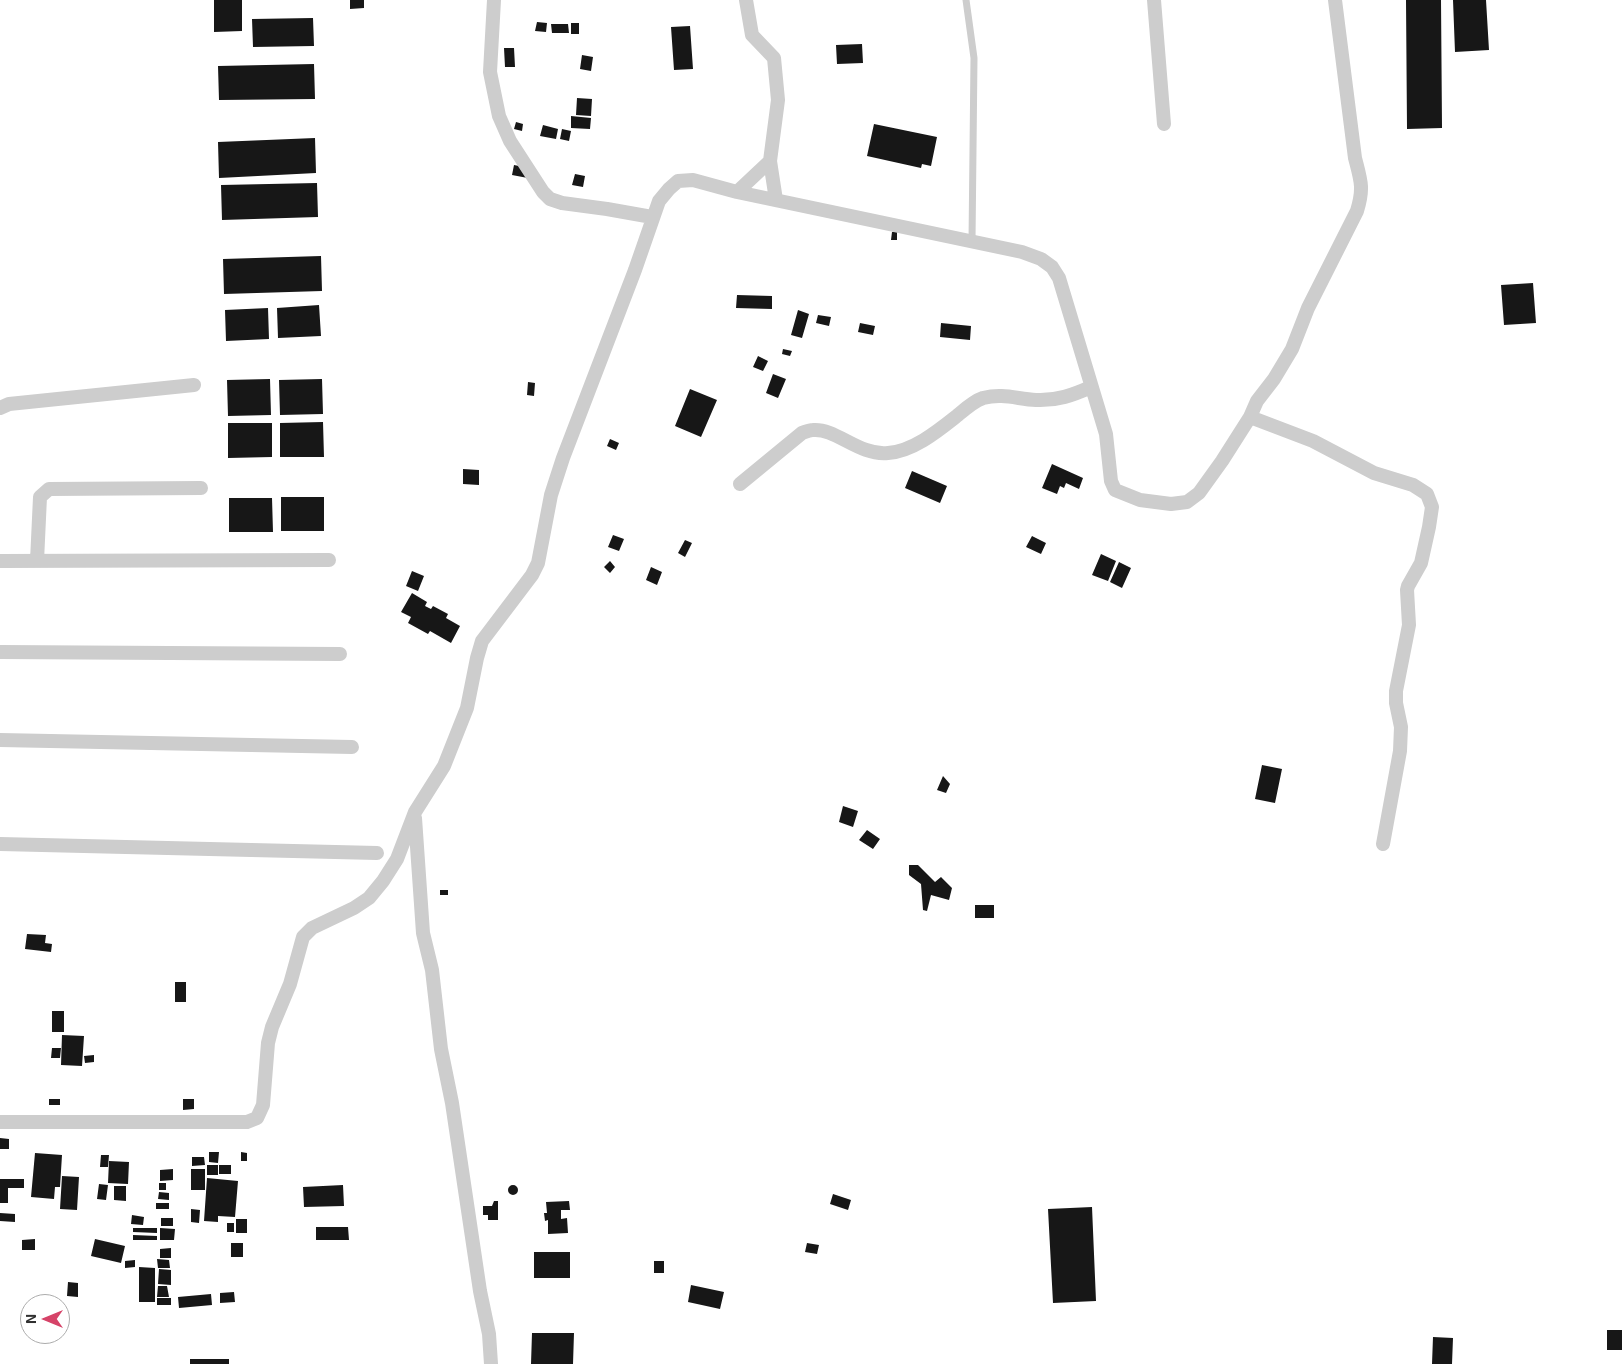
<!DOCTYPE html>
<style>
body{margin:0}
#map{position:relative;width:1622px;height:1364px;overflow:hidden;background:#fff;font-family:"Exo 2",sans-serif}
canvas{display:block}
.north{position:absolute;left:20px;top:1294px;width:50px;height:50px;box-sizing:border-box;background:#fff;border:1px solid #acacac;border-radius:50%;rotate:270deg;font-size:14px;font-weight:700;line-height:20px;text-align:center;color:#303030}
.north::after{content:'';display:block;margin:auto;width:18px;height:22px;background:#d64368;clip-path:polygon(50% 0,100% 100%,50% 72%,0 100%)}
</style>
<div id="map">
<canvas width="1622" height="1364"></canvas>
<div class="north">N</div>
</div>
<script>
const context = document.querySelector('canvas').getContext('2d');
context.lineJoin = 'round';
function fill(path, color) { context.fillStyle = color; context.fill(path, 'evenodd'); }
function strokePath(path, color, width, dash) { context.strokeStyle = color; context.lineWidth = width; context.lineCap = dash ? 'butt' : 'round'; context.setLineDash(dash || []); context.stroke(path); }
fill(new Path2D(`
 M214,0H242V31L214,32Z
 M350,0H364V8L350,9Z
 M1406,0H1441L1442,128L1407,129Z
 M1453,0H1486L1489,50L1455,52Z
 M313,18L314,46L253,47L252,19Z
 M537,22L547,23L546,32L535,31Z
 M571,23H579V34H571Z
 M551,24H568L569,33H552Z
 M690,26L693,69L674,70L671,27Z
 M862,44L863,63L837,64L836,45Z
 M504,48H514L515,67H505Z
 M582,55L593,57L591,71L580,69Z
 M314,64L315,99L219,100L218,66Z
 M577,98L592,99L591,116L576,115Z
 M571,116L591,118L590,129L571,128Z
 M516,122L523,124L522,131L514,129Z
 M874,124L937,137L931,166L922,164L921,168L867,156Z
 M543,125L558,129L556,139L540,136Z
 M562,129L571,131L569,141L560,139Z
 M315,138L316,173L219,178L218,142Z
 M514,165L534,169L533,179L512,175Z
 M575,174L585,176L583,187L572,185Z
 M317,183L318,217L222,220L221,185Z
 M892,232H897V240H891Z
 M321,256L322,291L224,294L223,259Z
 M1533,283L1536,323L1504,325L1501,285Z
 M737,295L772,296V309L736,308Z
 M319,305L321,336L278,338L277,308Z
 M268,308L269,339L226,341L225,310Z
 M798,310L809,314L802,338L791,335Z
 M818,315L831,317L829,326L816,323Z
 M860,323L875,326L873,335L858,332Z
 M941,323L971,326L970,340L940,337Z
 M783,349L792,351L790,356L782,354Z
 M758,356L768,361L763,371L753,367Z
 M773,374L786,379L778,398L766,393Z
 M270,379L271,415L228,416L227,380Z
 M322,379L323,414L280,415L279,380Z
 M528,382L535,383L534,396L527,395Z
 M690,389L717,400L701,437L675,426Z
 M323,422L324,457H280V423Z
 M228,423H272V457L228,458Z
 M610,439L619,443L616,450L607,446Z
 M1052,464L1083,478L1079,489L1066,483L1064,488L1060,486L1057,494L1042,488Z
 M463,469L479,470V485L463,484Z
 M912,471L947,486L940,503L905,488Z
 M281,497H324V531H281Z
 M229,498H272L273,532H229Z
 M613,535L624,539L619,551L608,547Z
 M1032,536L1046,543L1041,554L1026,547Z
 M685,540L692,543L685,557L678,553Z
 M1101,554L1116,561L1108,581L1092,575Z
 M610,561L615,567L610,573L604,567Z
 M1119,562L1131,568L1122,588L1110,582Z
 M651,567L662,572L657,585L646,580Z
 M412,571L424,576L418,591L406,586Z
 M412,593L427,602L425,606L431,609L433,606L448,614L446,618L460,626L451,643L430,631L428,634L408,623L411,617L401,612Z
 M1262,765L1282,769L1275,803L1255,799Z
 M943,776L950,784L946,793L937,790Z
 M843,806L858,811L853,827L839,822Z
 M867,830L880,839L873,849L859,840Z
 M909,865H918L935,882L941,877L952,888L949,900L931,895L927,911L923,910L921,884L909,875Z
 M440,890H448V895H440Z
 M975,905H994V918H975Z
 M27,934L46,935L45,943L52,944L51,952L25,949Z
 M175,982H186V1002H175Z
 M52,1011H64V1032H52Z
 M62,1035L84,1036L82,1066L61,1065Z
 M52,1048H61L60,1058H51Z
 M94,1055V1062L85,1063L84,1056Z
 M49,1099H60V1105H49Z
 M183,1099H194V1109L183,1110Z
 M0,1138L9,1139V1149H0Z
 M209,1152H219L218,1163L209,1162Z
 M241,1152L247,1153V1161H241Z
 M35,1153L62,1155L60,1187H55L54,1199L31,1197Z
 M101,1155H109L108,1167H100Z
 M192,1157H204L205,1165L192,1166Z
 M109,1161L129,1162L128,1184L108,1183Z
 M207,1165H218V1175H207Z
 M219,1165H231V1174H219Z
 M173,1169V1180L160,1181V1170Z
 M191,1169H205V1190H191Z
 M62,1176L79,1177L77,1210L60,1209Z
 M207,1178L238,1181L235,1217L218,1216V1222L204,1221Z
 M0,1179H24V1188H8V1203H0Z
 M159,1183H166V1190H159Z
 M99,1184L108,1185L106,1200L97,1199Z
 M508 1190a5 5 0 1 1 10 0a5 5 0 1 1-10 0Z
 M343,1185L344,1206L304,1207L303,1187Z
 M114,1186H126V1201L114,1200Z
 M159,1192L169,1193V1200L158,1199Z
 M833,1194L851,1200L848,1210L830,1204Z
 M494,1201H498V1220H488V1215H483V1206H492Z
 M569,1201L570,1210H561V1219L567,1218L568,1233L548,1234V1220L545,1221L544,1213H547L546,1202Z
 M156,1203H169V1209H156Z
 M1092,1207L1096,1301L1053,1303L1048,1209Z
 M191,1209L200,1210L199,1223L191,1222Z
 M0,1213L15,1214V1222L0,1221Z
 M132,1215L144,1217L143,1225L131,1224Z
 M161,1218H173V1226H161Z
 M236,1219H247V1233H236Z
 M227,1223H234V1232H227Z
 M316,1227H348L349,1240H316Z
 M133,1228H157V1233L133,1232Z
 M160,1228L175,1229L174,1240H160Z
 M133,1235L157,1236V1240H133Z
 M35,1239V1250H22V1240Z
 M95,1239L125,1246L121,1263L91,1256Z
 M231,1243H243V1257H231Z
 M807,1243L819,1245L817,1254L805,1252Z
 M171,1248V1258H160V1249Z
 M534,1252H570V1278H534Z
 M157,1259L169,1260L170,1268H158Z
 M135,1260V1267L125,1268V1261Z
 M654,1261H664V1273H654Z
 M139,1267L155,1268V1302H139Z
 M159,1269L171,1270V1285L158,1284Z
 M68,1282L78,1283V1297L67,1296Z
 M691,1285L724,1292L720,1309L688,1302Z
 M158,1286H167L169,1297H157Z
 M234,1292L235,1302L220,1303V1293Z
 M211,1294L212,1305L179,1308L178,1297Z
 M157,1298H171V1305H157Z
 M1607,1330H1622V1350H1607Z
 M532,1333H574L573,1364H531Z
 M1433,1337L1453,1338L1452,1364H1432Z
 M190,1359H229V1364H190Z`), '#171717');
strokePath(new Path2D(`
 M966,0L974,58L972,241`), '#cdcdcd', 7);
strokePath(new Path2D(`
 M494,0L490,72L499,116L510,141L543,192L550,199L562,203L607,209L652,217
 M746,0L752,35L774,58L778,100L770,161L776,200
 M1154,0L1164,124
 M737,192L770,161
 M0,408L9,404L194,385
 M1250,417L1313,441L1374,473L1413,485L1427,494L1432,507L1429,527L1421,563L1408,586L1407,590L1409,625L1396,691V703L1401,727L1400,751L1383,844
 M740,484L802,433C805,432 809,430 813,430C836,428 859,456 888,453C914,451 939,430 958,415C965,409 974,401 983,398C1003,393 1017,399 1036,400C1057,401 1073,395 1091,387
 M0,561L329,560
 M37,561L40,497L49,489L201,488
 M0,652L340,654
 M0,740L352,747
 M415,818L423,933L432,970L441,1049L452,1103L480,1291L489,1334L491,1364
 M0,844L377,853
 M0,1122H247L257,1118L263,1105L268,1043L272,1027L290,984L303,937L312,928L354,908L369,898L383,881L397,859L415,812L444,766L467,708L477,658L482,641L532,575L538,563L551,495L563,458L635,270L659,201L669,189L678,181L693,180L737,192L1022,252L1041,259L1052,267L1059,278L1106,434L1111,481L1115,490L1140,500L1171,504L1187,502L1199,493L1222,461L1250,417L1257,401L1274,379L1292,349L1308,308L1357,211C1364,188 1361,181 1355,158L1335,0`), '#cdcdcd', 14);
</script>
